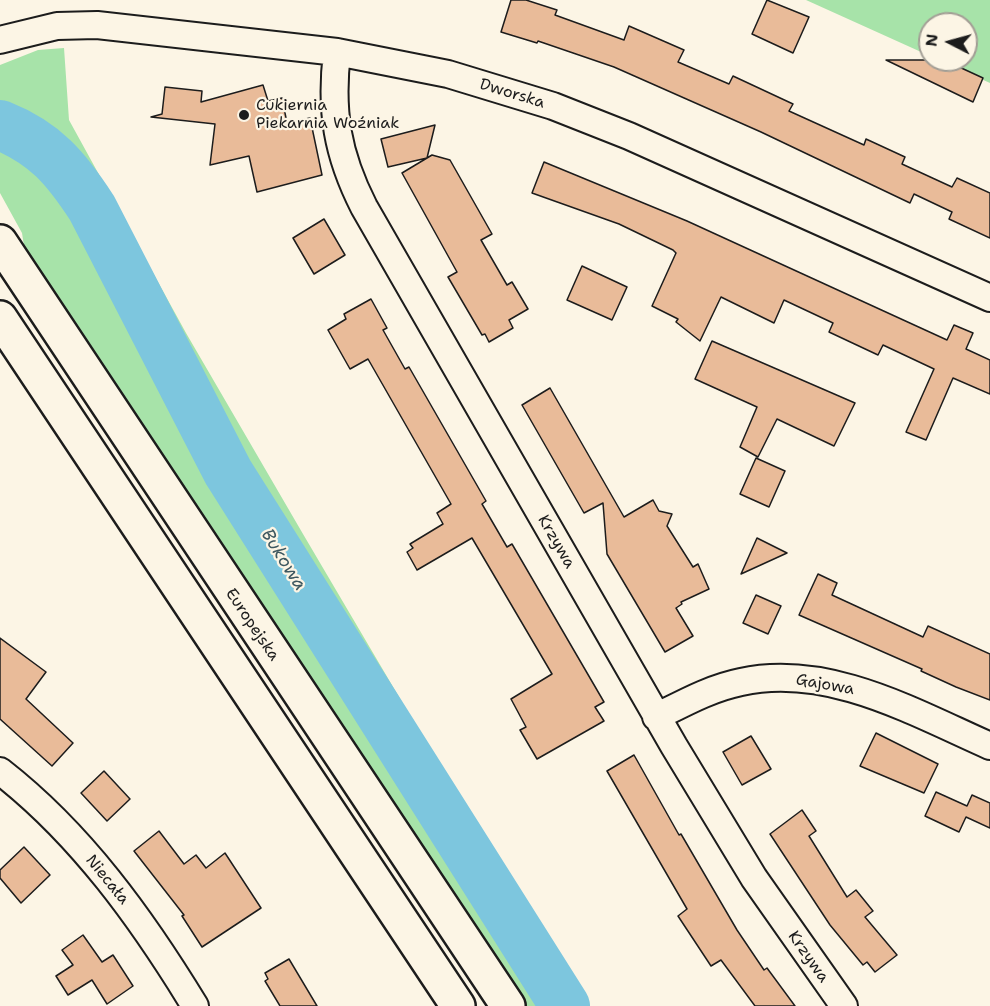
<!DOCTYPE html>
<meta charset="utf-8">
<style>
body{margin:0}
#map{position:relative;width:990px;height:1006px;overflow:hidden;background:#fcf5e5;font-family:"Shantell Sans",sans-serif}
canvas{display:block}
.north{position:absolute;left:918px;top:12px;width:60px;height:60px;box-sizing:border-box;background:#fcf5e5;border:2px solid #a29e95;border-radius:50%;rotate:276deg;font-size:16px;font-weight:700;line-height:24px;text-align:center;color:#1c1c1c}
.north::after{content:'';display:block;margin:auto;width:21px;height:27px;background:#1c1c1c;clip-path:polygon(50% 0,100% 100%,50% 72%,0 100%)}
</style>
<div id="map">
<canvas width="990" height="1006"></canvas>
<div class="north">N</div>
</div>
<script>
const context = document.querySelector('canvas').getContext('2d');
context.lineJoin = 'round';
function fill(path, color) { context.fillStyle = color; context.fill(path, 'evenodd'); }
function strokePath(path, color, width, dash) { context.strokeStyle = color; context.lineWidth = width; context.lineCap = dash ? 'butt' : 'round'; context.setLineDash(dash || []); context.stroke(path); }
function write(font, color, halo, rows, align = 'center') {
  context.font = font + ' "Shantell Sans",sans-serif'; context.lineWidth = 4.5; context.setLineDash([]); context.textBaseline = 'middle'; context.strokeStyle = halo; context.fillStyle = color; for (const [text, x, y, turn = 0] of rows) {
    context.save(); context.translate(x, y); context.rotate((+turn || 0) * Math.PI / 180); context.textAlign = isNaN(turn) ? turn : align; if (halo) context.strokeText(text, 0, 0); context.fillText(text, 0, 0); context.restore();
  }
}
fill(new Path2D(`
 M806,0H990V83L939,60H966V24H930V56Z
 M64,48L69,120L186,333L303,534L505,877L590,1006H527L25,252L22,233L0,193V65L38,50Z`), '#a7e3a9');
strokePath(new Path2D(`
 M0,125C45,143 66,168 92,208L228,472L565,1006`), '#7dc6de', 50);
const building = new Path2D(`
 M511,0H526L557,10L555,15L624,40L629,26L684,50L678,62L729,84L733,76L793,104L789,111L864,145L866,139L905,157L902,164L952,187L957,178L990,193V238L949,219L952,212L914,194L910,203L761,132L614,67L538,41L537,43L501,32Z
 M767,0L809,17L793,53L752,34Z
 M886,60H944L983,78L973,102Z
 M263,85L268,101L282,98L287,123L310,118L322,175L257,192L249,156L210,165L215,124L151,117L162,114L165,87L202,91L201,102Z
 M435,125L427,158L388,167L381,139Z
 M432,155L450,160L492,234L481,240L507,285L512,282L528,309L509,320L513,328L489,342L485,334L482,335L448,277L457,272L402,173Z
 M544,162L687,221L947,340L954,325L973,333L966,349L990,360V394L953,378L926,440L906,432L934,369L883,345L878,355L829,332L833,323L784,300L774,323L721,297L700,341L676,322L678,319L652,306L676,253L673,250L619,224L532,193Z
 M324,219L345,255L314,274L293,238Z
 M582,266L627,287L612,320L567,300Z
 M371,299L387,328L383,330L405,369L409,367L486,501L482,504L507,547L512,544L604,702L595,707L604,721L537,759L520,730L526,727L511,699L552,674L472,538L417,570L407,552L413,548L410,544L443,524L437,513L451,504L368,359L350,369L328,330L346,319L344,314Z
 M712,341L855,403L834,446L777,419L758,457L740,447L757,407L695,379Z
 M550,388L624,517L653,500L659,511L672,514L667,526L693,567L698,564L709,589L681,602L682,604L676,608L693,636L665,652L607,554L603,503L584,513L522,405Z
 M756,458L785,471L769,507L740,494Z
 M757,538L787,553L741,574Z
 M818,574L837,583L832,595L923,637L928,626L990,654V700L956,687L921,671L922,669L799,615Z
 M756,595L781,606L768,634L743,623Z
 M0,638L46,672L26,699L73,743L52,766L0,719Z
 M876,733L938,764L924,793L860,766Z
 M751,736L771,769L742,785L723,752Z
 M634,755L679,835L681,834L737,930L764,970L767,968L795,1006H755L721,960L711,966L678,916L687,909L607,771Z
 M104,771L130,799L107,821L81,793Z
 M936,792L967,806L972,795L990,803V828L966,817L959,832L925,816Z
 M802,810L816,831L809,836L847,897L856,890L873,911L865,917L897,955L875,972L867,962L863,965L830,925L770,834Z
 M159,831L184,864L196,855L206,868L225,853L261,908L202,947L182,916L184,915L134,851Z
 M24,847L50,875L21,903L0,878V870Z
 M83,935L102,962L113,955L133,986L107,1004L92,980L68,995L56,976L73,965L62,950Z
 M289,959L317,1006H280L265,981L268,979L265,973Z`);
fill(building, '#e9bb99');
strokePath(building, '#1c1c1c', 1.5);
const street = new Path2D(`
 M0,40L57,26L97,25L337,52L448,74L553,106L629,136L990,298
 M337,52C330,111 337,154 364,207L674,746L754,878L844,1006
 M656,717C684,703 711,688 741,682C828,663 913,712 990,746
 M0,771C81,834 142,919 195,1006`);
const secondary = new Path2D(`
 M0,242L508,1006
 M0,318L458,1006`);
strokePath(street, '#1c1c1c', 30);
strokePath(secondary, '#1c1c1c', 38);
strokePath(street, '#fcf5e5', 26);
strokePath(secondary, '#fcf5e5', 33);
for (const [x, y, r, color] of [
 [244,115,6,"#1c1c1c"]
]) { const dot = new Path2D(); dot.arc(x, y, r, 0, 2 * Math.PI); context.fillStyle = color; context.fill(dot); strokePath(dot, '#fcf5e5', 2); }
write('16px', '#1c1c1c', '#fcf5e5', [
 ["Dworska",512,94,17],
 ["Krzywa",556,542,60],
 ["Europejska",252,625,56],
 ["Gajowa",825,685,10],
 ["Niecała",107,880,51],
 ["Krzywa",808,957,55]
]);
write('16px', '#1c1c1c', '#fcf5e5', [
 ["Cukiernia",256,106],
 ["Piekarnia Woźniak",256,124]
], 'left');
write('italic 18px', '#3e5860', '#fcf5e5', [
 ["Bukowa",283,560,58]
]);
</script>
